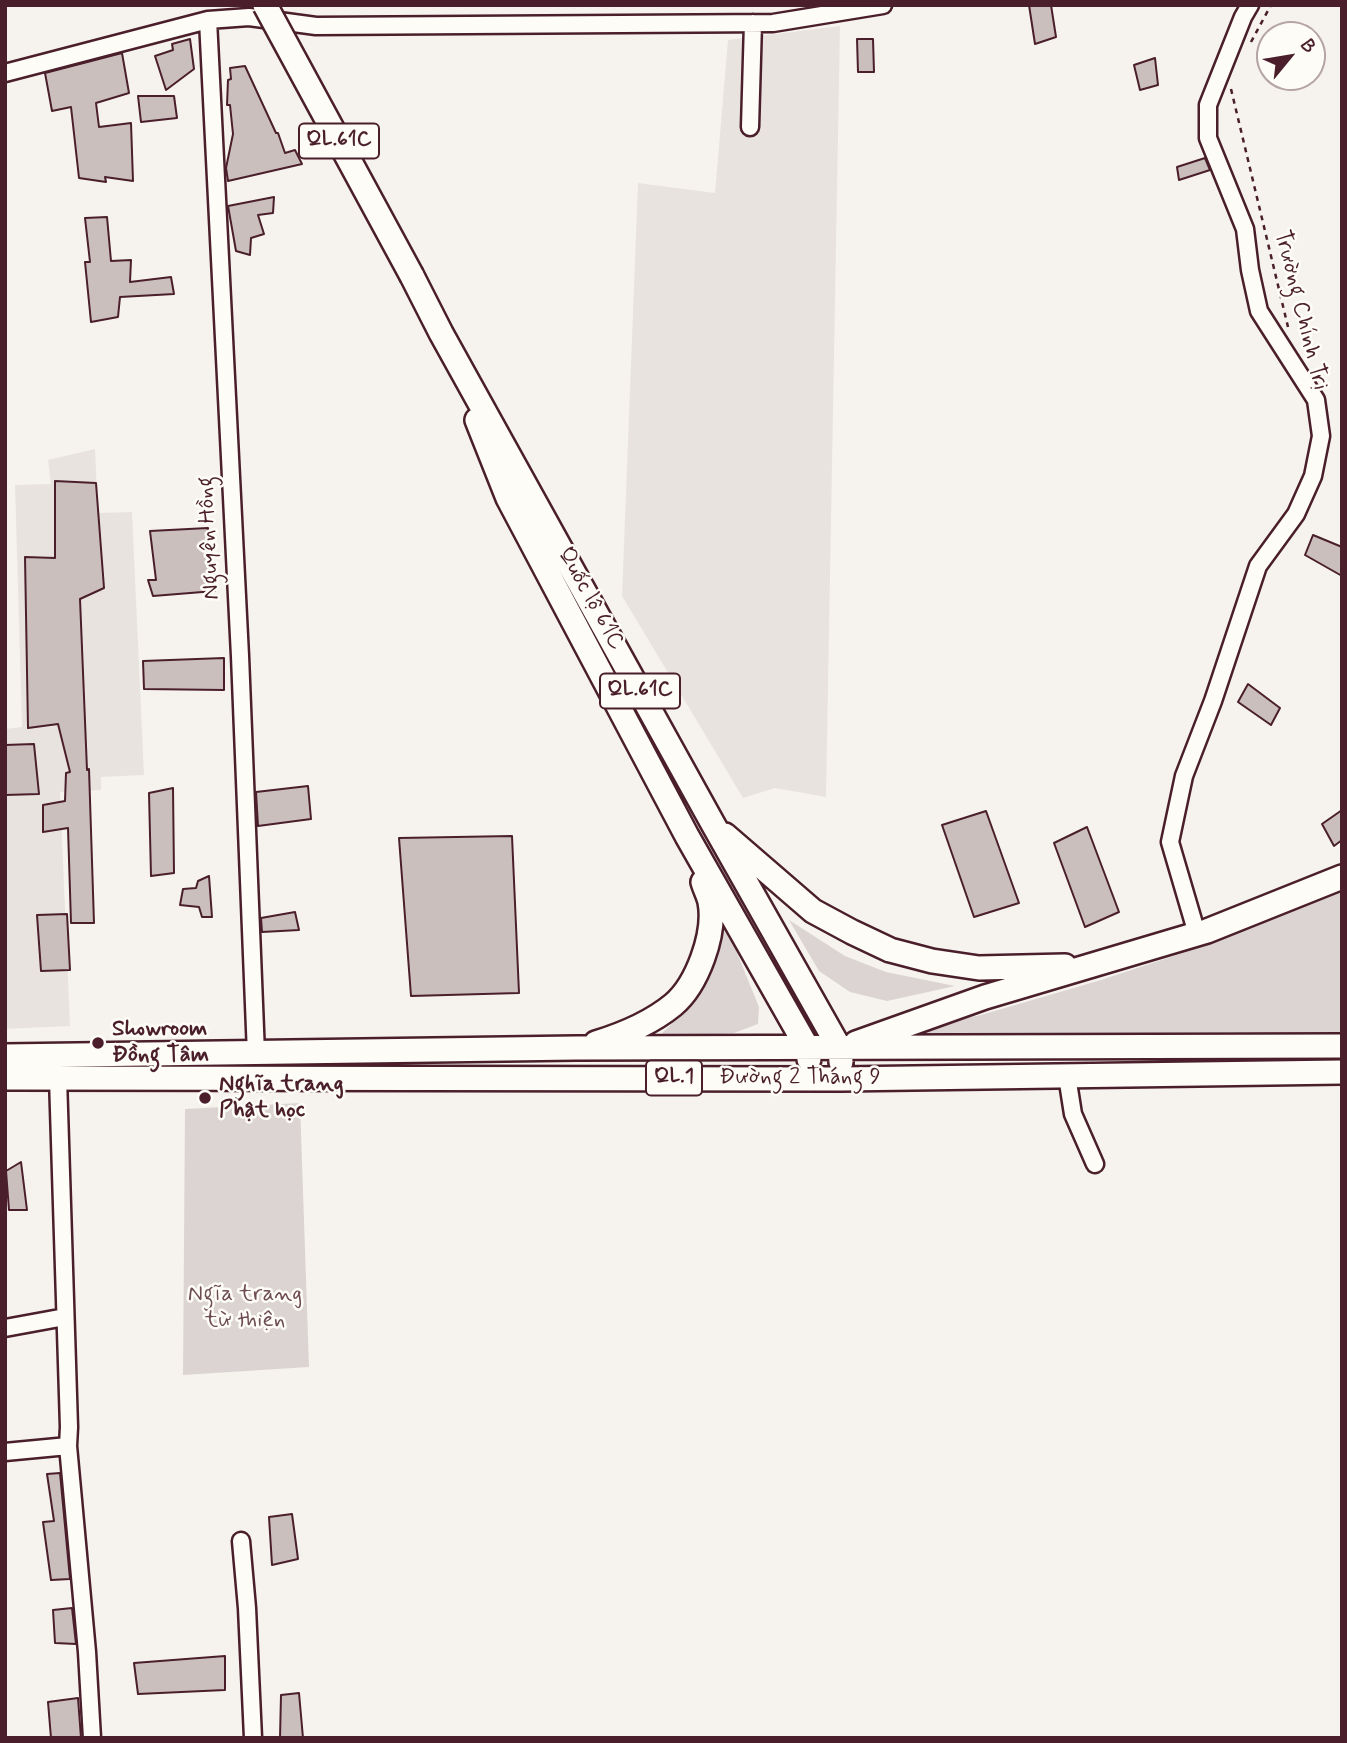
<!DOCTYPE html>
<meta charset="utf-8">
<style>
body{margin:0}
#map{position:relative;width:1347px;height:1743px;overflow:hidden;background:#f6f3ef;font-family:Mynerve,sans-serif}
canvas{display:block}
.frame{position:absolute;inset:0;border:7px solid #4a1f2b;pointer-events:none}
.north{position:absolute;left:1256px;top:21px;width:70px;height:70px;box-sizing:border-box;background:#fdfcf7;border:2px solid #b5a4a5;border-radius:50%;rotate:60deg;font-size:19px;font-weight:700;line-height:28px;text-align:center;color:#4a1f2b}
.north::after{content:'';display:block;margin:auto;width:24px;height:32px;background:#4a1f2b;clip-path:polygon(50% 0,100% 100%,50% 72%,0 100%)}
</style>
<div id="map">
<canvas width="1347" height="1743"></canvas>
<div class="frame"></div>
<div class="north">B</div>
</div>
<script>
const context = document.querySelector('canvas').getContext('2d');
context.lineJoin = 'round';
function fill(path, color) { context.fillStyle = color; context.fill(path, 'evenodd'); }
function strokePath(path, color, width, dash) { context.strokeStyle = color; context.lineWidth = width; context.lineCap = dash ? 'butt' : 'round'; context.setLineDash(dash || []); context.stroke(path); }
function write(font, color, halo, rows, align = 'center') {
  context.font = font + ' Mynerve,sans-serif'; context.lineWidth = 5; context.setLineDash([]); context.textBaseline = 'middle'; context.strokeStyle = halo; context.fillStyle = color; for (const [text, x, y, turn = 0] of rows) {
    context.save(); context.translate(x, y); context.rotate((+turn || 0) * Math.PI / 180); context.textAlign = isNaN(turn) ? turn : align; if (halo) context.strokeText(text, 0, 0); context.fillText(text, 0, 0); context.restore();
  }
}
fill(new Path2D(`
 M840,26L826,797L775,788L743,798L622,596L638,183L715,193L728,40Z
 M95,449L98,513L132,512L144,775L101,777V790L60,792L70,1026L5,1029V729L22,727L15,485L51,484L48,460Z`), '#e9e3e0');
fill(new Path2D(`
 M1342,891V1035L1232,1032L911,1036L910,1029L981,1015L1101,980L1213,943Z
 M718,920L735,948L759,1007L758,1024L734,1033L658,1037L686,1010L704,979Z
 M789,920L845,956L886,972L955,986L887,1001L850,992L819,971Z
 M300,1103L309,1367L183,1375L185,1109Z`), '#dcd4d2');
const building = new Path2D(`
 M1029,5H1051L1056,37L1035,44Z
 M190,39L194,69L166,90L155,56L173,50L172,44Z
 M857,39H873L874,72H858Z
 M122,53L129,93L96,103L99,127L131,123L133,181L105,177L106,182L79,178L71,107L52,111L45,73Z
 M1155,58L1158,85L1140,90L1134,65Z
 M245,66L276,133H278L285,153L295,150L302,164L228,181L226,168L233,134L230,105H227L228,80L231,79L230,68Z
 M138,96H174L177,118L141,122Z
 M1205,158L1210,170L1179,180L1177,167Z
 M274,197L273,213L258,215L264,234L251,238L250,255L236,251L228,206Z
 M107,217L111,261L131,260L130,282L171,277L174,294L120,297L118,317L91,322L85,262H90L85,218Z
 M55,481L96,483L104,588L80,599L87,770L89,769L94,923H71L68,828L43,832V805L65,801L66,773L70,772L58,724L28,728L25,557L55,558Z
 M208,528L215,591L153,596L148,580H156L150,531Z
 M1313,535L1342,547V576L1305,555Z
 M224,658V690L144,689L143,661Z
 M1248,684L1280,708L1271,725L1238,702Z
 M34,744L39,794L5,795V745Z
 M308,786L311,819L258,826L256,792Z
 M173,788L174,873L151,876L149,793Z
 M1342,810V840L1334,846L1322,824Z
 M986,811L1019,903L974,917L942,825Z
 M1087,827L1119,912L1085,927L1054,843Z
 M512,836L519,993L411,996L399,838Z
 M209,876L212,917H202L199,907L180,905L183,889L196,888L198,881Z
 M295,912L299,930L262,932L261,918Z
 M67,914L70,970L41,971L37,915Z
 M21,1162L27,1210H9L6,1171Z
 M60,1473L70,1579L51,1580L43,1522L54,1521L47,1474Z
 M292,1514L298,1559L272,1565L269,1517Z
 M72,1608L76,1644L55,1643L53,1610Z
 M225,1656V1690L138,1694L134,1663Z
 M299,1693L303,1738H280L281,1695Z
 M78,1698L81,1738H51L48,1702Z`);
fill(building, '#cbbfbe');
strokePath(building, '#4a1f2b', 2);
const minor = new Path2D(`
 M208,20L240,656L256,1054
 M5,73L208,20L249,17L316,26L773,23L883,5
 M750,127L753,23
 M1197,934L1170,842L1184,776L1213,701L1258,566L1296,514L1313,476L1321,436L1316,400L1259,311L1250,270L1245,229L1208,138V105L1243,17L1250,5
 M1067,1076L1073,1114L1095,1164
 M58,1078L69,1427L68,1446L87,1652L92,1738
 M5,1328L65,1317
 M5,1452L68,1446
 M241,1541L247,1608L253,1738`);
const highway = new Path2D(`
 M412,276L441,333L713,824L840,1049L841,1062
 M477,420L508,498L687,836L808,1049L809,1059
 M725,835L813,911L852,932L890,950L932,961L979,968L1065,966
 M596,1043C622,1035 651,1023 673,1005C697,985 716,934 710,902C709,896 705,889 703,882
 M856,1043L985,997L1207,931L1342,877
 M5,1056L576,1048L1342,1046
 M5,1078L842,1079L1342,1072`);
strokePath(minor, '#4a1f2b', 21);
strokePath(highway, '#4a1f2b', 28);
strokePath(new Path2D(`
 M1251,42L1271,5
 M1231,89L1288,327`), '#4a1f2b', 2.5, [5, 5]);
strokePath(minor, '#fdfcf7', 16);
strokePath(highway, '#fdfcf7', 23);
const highwayBridge = new Path2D(`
 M265,5L412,276`);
strokePath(highwayBridge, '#4a1f2b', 28, []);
strokePath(highwayBridge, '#fdfcf7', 23);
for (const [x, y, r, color] of [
 [98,1043,7,"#4a1f2b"],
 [205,1098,7,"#4a1f2b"]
]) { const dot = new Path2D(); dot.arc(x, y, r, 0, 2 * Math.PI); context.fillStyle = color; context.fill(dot); strokePath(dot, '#fdfcf7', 2.5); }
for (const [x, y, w] of [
 [339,141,80],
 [640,691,80],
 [674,1078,56]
]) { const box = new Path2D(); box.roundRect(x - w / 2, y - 17.5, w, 35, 5); context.fillStyle = '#fdfcf7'; context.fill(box); strokePath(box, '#4a1f2b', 2); }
write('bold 21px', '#4a1f2b', null, [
 ["QL.61C",339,141],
 ["QL.61C",640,691],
 ["QL.1",674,1078]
]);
write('23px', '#4a1f2b', '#fdfcf7', [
 ["Trường Chính Trị",1300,310,76],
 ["Nguyên Hồng",210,538,-93],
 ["Quốc lộ 61C",590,599,61],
 ["Đường 2 Tháng 9",800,1078]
]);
write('bold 23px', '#4a1f2b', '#fdfcf7', [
 ["Showroom",112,1030],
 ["Đồng Tâm",112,1056],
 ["Nghĩa trang",219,1085],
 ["Phật học",219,1111]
], 'left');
write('23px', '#6e4c55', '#fdfcf7', [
 ["Ngĩa trang",245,1295],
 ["từ thiện",245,1321]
]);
</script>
